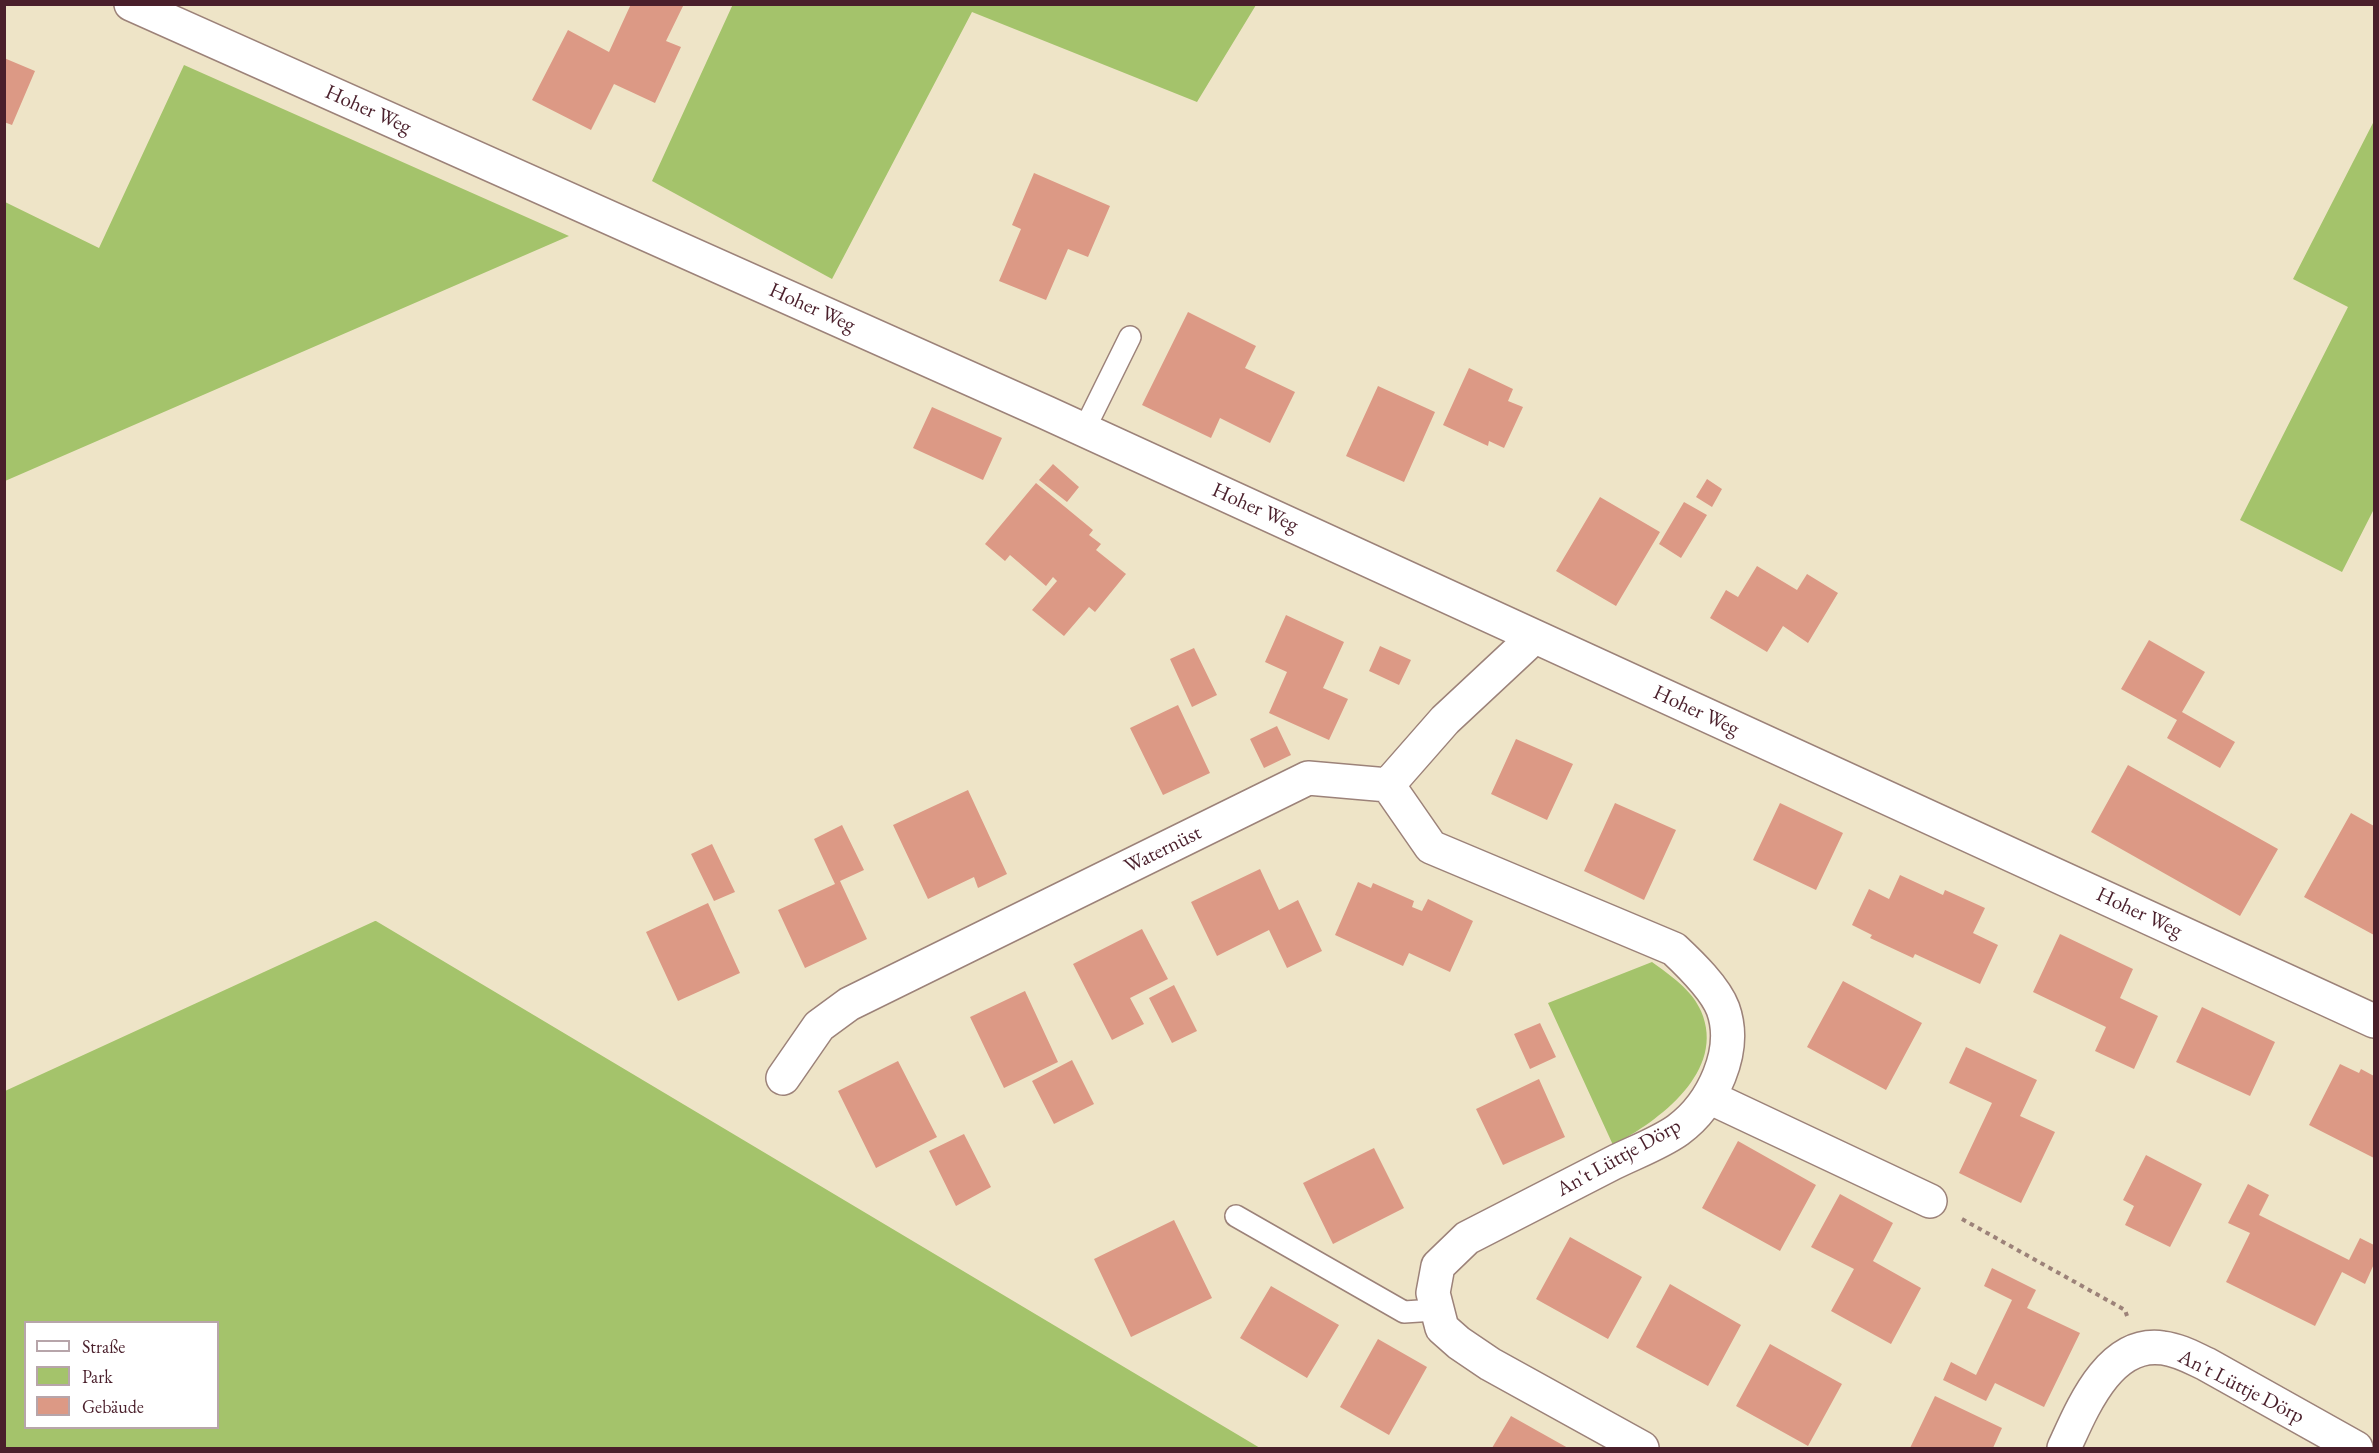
<!DOCTYPE html>
<meta charset="utf-8">
<style>
body{margin:0}
#map{position:relative;width:2379px;height:1453px;overflow:hidden;background:#eee4c7;font-family:"EB Garamond",serif}
canvas{display:block}
.frame{position:absolute;inset:0;border:6px solid #4a1f2b;pointer-events:none}
.legend{position:absolute;left:24px;top:1321px;width:195px;height:108px;box-sizing:border-box;background:#fff;border:2px solid #b7a5aa;margin:0;padding:8px 10px;list-style:none;font-size:18px;color:#4a1f2b}
.legend li{display:flex;align-items:center;gap:12px;height:30px}
.legend b{width:30px;border:2px solid #b7a5aa}
</style>
<div id="map">
<canvas width="2379" height="1453"></canvas>
<div class="frame"></div>
<ul class="legend">
<li><b style="height:8px;background:#fff"></b>Straße</li>
<li><b style="height:16px;background:#a4c36b"></b>Park</li>
<li><b style="height:16px;background:#dc9985"></b>Gebäude</li>
</ul>
</div>
<script>
const context = document.querySelector('canvas').getContext('2d');
context.lineJoin = 'round';
function fill(path, color) { context.fillStyle = color; context.fill(path, 'evenodd'); }
function strokePath(path, color, width, dash) { context.strokeStyle = color; context.lineWidth = width; context.lineCap = dash ? 'butt' : 'round'; context.setLineDash(dash || []); context.stroke(path); }
function write(font, color, halo, rows, align = 'center') {
  context.font = font + ' "EB Garamond",serif'; context.lineWidth = 4.5; context.setLineDash([]); context.textBaseline = 'middle'; context.strokeStyle = halo; context.fillStyle = color; for (const [text, x, y, turn = 0] of rows) {
    context.save(); context.translate(x, y); context.rotate((+turn || 0) * Math.PI / 180); context.textAlign = isNaN(turn) ? turn : align; if (halo) context.strokeText(text, 0, 0); context.fillText(text, 0, 0); context.restore();
  }
}
fill(new Path2D(`
 M733,4H1256V5L1197,102L972,12L832,279L652,181Z
 M184,65L569,236L5,481V202L99,248Z
 M2374,121V509L2342,572L2240,520L2348,307L2293,279Z
 M375,921H376L1260,1448H5V1091ZM218,1322V1428H26V1322Z
 M1652,962C1670,975 1692,990 1701,1011C1727,1071 1659,1121 1613,1145L1548,1003Z`), '#a4c36b');
fill(new Path2D(`
 M631,4H684L666,41L681,47L655,103L614,84L591,130L532,100L568,30L609,52Z
 M4,58L35,71L12,125L4,122Z
 M1034,173L1110,206L1088,257L1068,249L1046,300L999,281L1021,229L1012,225Z
 M1188,312L1256,346L1245,368L1295,392L1270,443L1220,418L1211,438L1142,405Z
 M1469,368L1513,389L1508,401L1523,407L1504,448L1489,441L1488,446L1443,425Z
 M1378,386L1435,412L1404,482L1346,456Z
 M932,407L1002,438L983,480L913,448Z
 M1053,464L1079,487L1067,502L1039,480Z
 M1707,479L1722,489L1712,507L1696,497Z
 M1036,483L1093,530L1089,535L1101,544L1096,550L1126,574L1095,612L1089,607L1064,636L1032,610L1057,581L1053,577L1046,586L1010,555L1005,561L985,544Z
 M1600,497L1660,532L1616,606L1556,571Z
 M1684,502L1707,515L1681,558L1659,544Z
 M1757,566L1797,590L1807,574L1838,593L1808,643L1783,626L1767,652L1710,618L1726,590L1738,597Z
 M1286,615L1344,642L1323,688L1348,699L1329,740L1269,713L1287,672L1265,662Z
 M2149,640L2205,672L2182,712L2235,742L2220,768L2167,738L2177,720L2121,689Z
 M1380,646L1411,660L1399,685L1369,671Z
 M1194,648L1217,695L1192,707L1170,659Z
 M1178,705L1210,773L1163,795L1130,728Z
 M1277,726L1291,755L1264,768L1250,739Z
 M1516,739L1573,764L1547,820L1491,794Z
 M2128,765L2278,849L2240,916L2091,832Z
 M968,790L1007,874L978,888L974,877L928,899L893,825Z
 M1615,803L1676,830L1644,900L1584,871Z
 M1780,803L1843,833L1816,890L1753,860Z
 M2351,813L2374,826V935L2304,897Z
 M842,825L864,870L840,881L867,939L805,968L778,910L835,884L814,839Z
 M712,844L735,892L714,901L691,854Z
 M1260,869L1279,910L1298,900L1322,951L1287,968L1269,930L1217,956L1191,902Z
 M1900,875L1943,895L1945,890L1985,908L1973,933L1998,945L1980,984L1915,954L1913,958L1870,938L1872,935L1852,925L1869,889L1889,899Z
 M1358,882L1371,888L1373,883L1414,901L1412,907L1422,911L1428,899L1473,921L1450,972L1409,953L1403,966L1335,935Z
 M708,903L740,973L678,1001L646,932Z
 M1142,929L1168,979L1130,998L1144,1024L1112,1040L1073,964Z
 M2060,934L2133,969L2120,998L2158,1016L2134,1069L2095,1051L2106,1027L2033,992Z
 M1843,981L1922,1023L1886,1090L1807,1047Z
 M1174,985L1197,1031L1172,1043L1149,998Z
 M1025,991L1058,1062L1004,1088L970,1017Z
 M2202,1007L2275,1042L2250,1096L2176,1062Z
 M1540,1023L1556,1057L1530,1069L1514,1034Z
 M1966,1047L2037,1080L2020,1116L2055,1132L2021,1203L1959,1173L1992,1103L1949,1083Z
 M1072,1060L1094,1104L1054,1124L1032,1081Z
 M898,1061L937,1137L876,1168L838,1091Z
 M2340,1064L2359,1073L2361,1069L2374,1076V1158L2309,1125Z
 M1539,1079L1565,1137L1503,1165L1476,1109Z
 M964,1134L991,1187L956,1206L929,1151Z
 M1738,1141L1816,1185L1780,1251L1702,1208Z
 M1374,1148L1404,1208L1333,1244L1303,1183Z
 M2146,1155L2202,1184L2170,1247L2125,1225L2134,1206L2123,1200Z
 M2248,1184L2269,1195L2259,1215L2349,1260L2360,1238L2374,1245V1264L2365,1284L2342,1272L2315,1326L2226,1282L2250,1233L2228,1223Z
 M1840,1194L1893,1223L1873,1261L1921,1288L1891,1344L1831,1311L1854,1269L1811,1247Z
 M1174,1220L1212,1298L1131,1337L1094,1259Z
 M1570,1237L1642,1277L1608,1339L1536,1299Z
 M1992,1268L2036,1290L2027,1308L2080,1333L2044,1407L1995,1383L1986,1401L1943,1380L1951,1362L1976,1375L2012,1300L1984,1286Z
 M1670,1284L1741,1325L1708,1386L1636,1347Z
 M1271,1286L1339,1325L1307,1378L1240,1338Z
 M1378,1339L1427,1367L1389,1435L1340,1407Z
 M1770,1344L1842,1384L1808,1446L1736,1406Z
 M1935,1396L2002,1428L1993,1448H1910Z
 M1511,1416L1568,1448H1492Z`), '#dc9985');
const lane = new Path2D(`
 M1084,430L1130,337
 M1236,1216L1404,1312L1435,1310`);
const street = new Path2D(`
 M131,4L1047,413L2374,1021
 M1388,785L1431,847L1674,949C1690,964 1715,988 1723,1009C1738,1051 1713,1104 1678,1130C1660,1143 1633,1153 1613,1163C1564,1188 1515,1213 1467,1238L1438,1266L1433,1293L1442,1328L1459,1343L1490,1364L1642,1448
 M1388,785L1445,720L1534,637
 M783,1078L819,1026L849,1004L1308,778L1388,785
 M1709,1097L1930,1201
 M2064,1448C2082,1409 2109,1340 2163,1348C2179,1350 2193,1358 2206,1364L2356,1448`);
strokePath(lane, '#9c8279', 24);
strokePath(street, '#9c8279', 36);
strokePath(new Path2D(`
 M1962,1219L2125,1310L2127,1316`), '#9c8279', 4, [4.5, 4.5]);
strokePath(lane, '#fff', 21);
strokePath(street, '#fff', 33);
write('21px', '#4a1f2b', '#fff', [
 ["Hoher Weg",368,110,24],
 ["Hoher Weg",812,308,24],
 ["Hoher Weg",1255,508,24],
 ["Hoher Weg",1696,711,25],
 ["Waternüst",1163,850,-26],
 ["Hoher Weg",2139,913,25],
 ["An't Lüttje Dörp",1619,1158,-29],
 ["An't Lüttje Dörp",2241,1387,27]
]);
</script>
